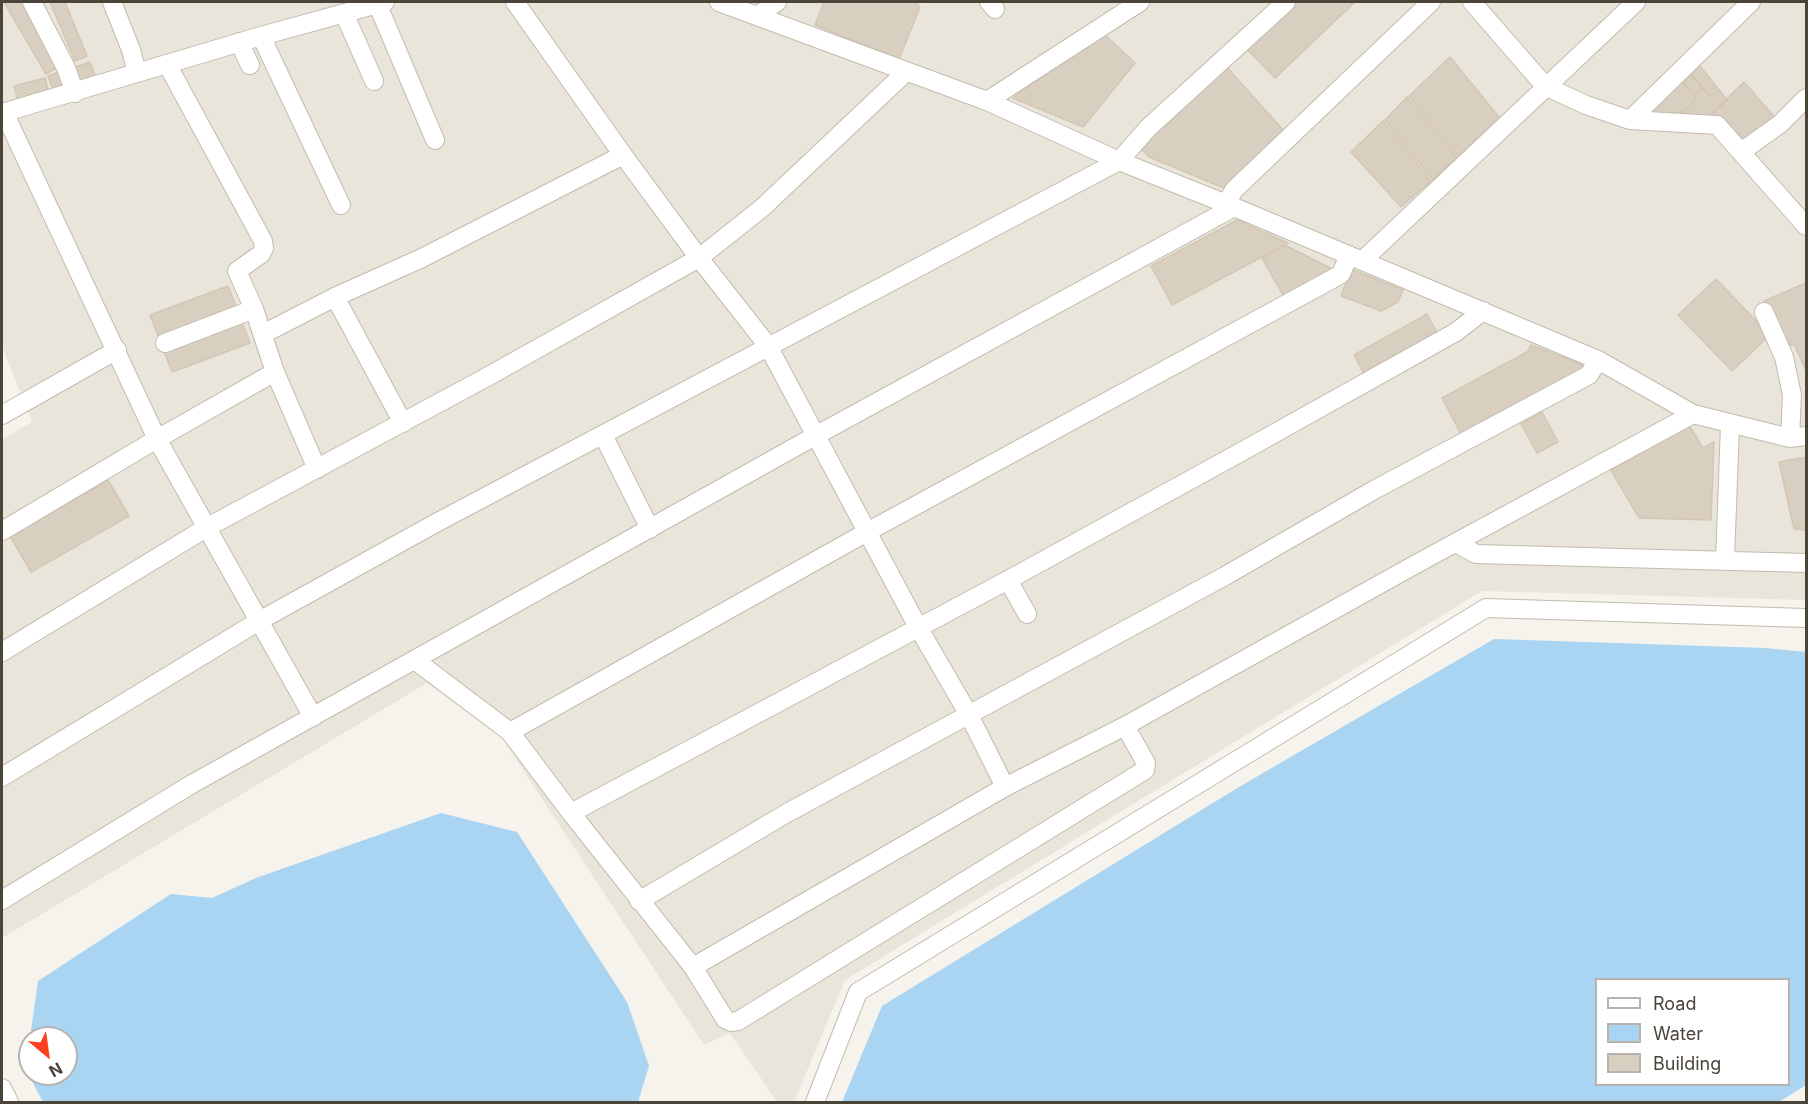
<!DOCTYPE html>
<style>
body{margin:0}
#map{position:relative;width:1808px;height:1104px;overflow:hidden;background:#f6f3ec;font-family:Inter,sans-serif}
canvas{display:block}
.frame{position:absolute;inset:0;border:3px solid #4b4439;pointer-events:none}
.legend{position:absolute;left:1595px;top:978px;width:195px;height:108px;box-sizing:border-box;background:#fff;border:2px solid #b7b4b0;margin:0;padding:8px 10px;list-style:none;font-size:18px;color:#4b4439}
.legend li{display:flex;align-items:center;gap:12px;height:30px}
.legend b{width:30px;border:2px solid #b7b4b0}
.north{position:absolute;left:18px;top:1026px;width:60px;height:60px;box-sizing:border-box;background:#fff;border:2px solid #b7b4b0;border-radius:50%;rotate:151deg;font-size:16px;font-weight:700;line-height:24px;text-align:center;color:#4b4439}
.north::after{content:'';display:block;margin:auto;width:21px;height:27px;background:#fc3f1d;clip-path:polygon(50% 0,100% 100%,50% 72%,0 100%)}
</style>
<div id="map">
<canvas width="1808" height="1104"></canvas>
<div class="frame"></div>
<ul class="legend">
<li><b style="height:8px;background:#fff"></b>Road</li>
<li><b style="height:16px;background:#a9d4f2"></b>Water</li>
<li><b style="height:16px;background:#d8cfc1"></b>Building</li>
</ul>
<div class="north">N</div>
</div>
<script>
const context = document.querySelector('canvas').getContext('2d');
context.lineJoin = 'round';
function fillPath(path, color) { context.fillStyle = color; context.fill(path, 'evenodd'); }
const shape = rows => new Path2D(rows.map(r => 'M' + r).join(''));
function trace(path, color, width, dash) { context.strokeStyle = color; context.lineWidth = width; context.lineCap = dash ? 'butt' : 'round'; context.setLineDash(dash || []); context.stroke(path); }
const residential = shape([
 [2,2,1806,2,1806,600,1482,591,845,980,794,1102,777,1102,730,1033,704,1045,502,738,427,683,2,938,2,439,32,422,2,346]
]);
const water = shape([
 [1494,639,1765,648,1806,652,1806,1085,1779,1102,842,1102,882,1006,1239,787],
 [1596,980,1788,980,1788,1084,1596,1084],
 [441,813,517,832,627,1002,649,1066,638,1102,43,1102,26,1070,30,1040,30,1074,66,1074,66,1038,30,1038,38,981,171,894,212,898,256,878]
]);
const building = shape([
 [4,2,22,2,60,66,46,74,4,2],
 [50,2,65,2,87,56,75,61,50,2],
 [824,2,915,2,920,7,899,59,815,25,824,2],
 [1294,2,1355,2,1275,78,1245,47,1294,2],
 [1101,31,1135,63,1083,127,1013,98,1101,31],
 [1450,57,1499,117,1458,156,1409,96,1450,57],
 [90,62,97,80,77,88,70,69,90,62],
 [1225,65,1284,131,1224,188,1149,157,1138,146,1225,65],
 [1700,66,1719,90,1710,97,1691,73,1700,66],
 [62,71,68,91,55,96,48,76,62,71],
 [1690,74,1702,88,1694,95,1682,81,1690,74],
 [45,78,50,97,19,105,14,86,45,78],
 [1680,80,1697,99,1674,119,1636,118,1680,80],
 [1744,82,1777,120,1745,148,1706,119,1744,82],
 [1703,88,1710,97,1719,90,1727,100,1706,119,1674,119,1697,99,1694,96,1703,88],
 [1407,97,1457,158,1433,180,1385,120,1407,97],
 [1383,121,1431,181,1401,207,1351,152,1383,121],
 [1237,220,1288,243,1172,305,1151,266,1237,220],
 [1285,245,1332,269,1284,297,1262,258,1285,245],
 [1351,269,1403,290,1398,302,1381,311,1341,296,1351,269],
 [1716,279,1770,335,1732,371,1678,315,1716,279],
 [1806,283,1806,371,1794,344,1785,348,1764,301,1806,283],
 [228,286,238,312,160,341,150,315,228,286],
 [1427,314,1437,332,1364,374,1354,355,1427,314],
 [240,317,250,343,172,372,162,346,240,317],
 [1531,345,1581,364,1584,369,1462,436,1442,398,1527,352,1531,345],
 [1542,412,1558,442,1537,453,1521,424,1542,412],
 [1689,425,1703,448,1714,442,1711,520,1639,518,1611,470,1689,425],
 [1806,457,1806,530,1794,529,1779,462,1806,457],
 [108,480,129,516,31,572,10,536,108,480]
]);
const minor = shape([
 [32,2,66,68,75,93],
 [112,2,131,50,137,73],
 [515,2,623,155,699,258,768,346,918,627,969,715,1005,787],
 [719,2,987,101,1119,161,1234,207,1598,360,1693,414,1790,438,1806,436],
 [989,2,995,9],
 [1472,2,1545,86,1586,105,1630,120,1717,125,1806,226],
 [377,3,435,140],
 [344,13,374,81],
 [757,16,777,2],
 [261,36,341,205],
 [239,42,250,65],
 [167,64,263,241,264,248,261,254,237,271,254,309,275,372,317,469],
 [987,101,1140,2],
 [4,112,157,439,313,717],
 [2,113,261,36,385,2],
 [1630,120,1751,2],
 [1741,152,1780,124,1806,98],
 [1226,204,1234,190,1431,2],
 [1362,261,1636,2],
 [335,297,403,423],
 [1764,312,1784,357,1792,395,1790,438],
 [263,334,335,297,422,258,623,155],
 [165,343,254,309],
 [2,415,117,350],
 [603,435,650,529],
 [2,531,157,439,275,372],
 [1456,543,1476,554,1806,563],
 [1725,561,1730,425],
 [1008,580,1027,614],
 [2,652,206,528,487,377,699,258,762,208,906,72],
 [416,661,510,732,571,813,693,967,725,1019,731,1022,738,1021,1145,770,1146,763,1125,726],
 [510,732,867,532,1336,277,1341,274,1349,255],
 [2,777,259,621,434,524,1119,161,1148,128,1286,2],
 [571,813,1008,580,1241,452,1456,332,1483,311],
 [2,900,192,784,815,436,1234,207],
 [639,901,787,813,1225,576,1374,490,1589,375,1598,360],
 [693,967,1005,787,1125,726,1418,563,1693,414],
 [2,1088,9,1102],
 [815,1102,858,992,1486,608,1806,618]
]);
fillPath(residential, '#eae5da');
fillPath(water, '#a9d4f2');
fillPath(building, '#d8cfc1');
trace(building, '#d3c7b4', 1.5);
trace(minor, '#c2bbae', 20);
trace(minor, '#fff', 18);
</script>
